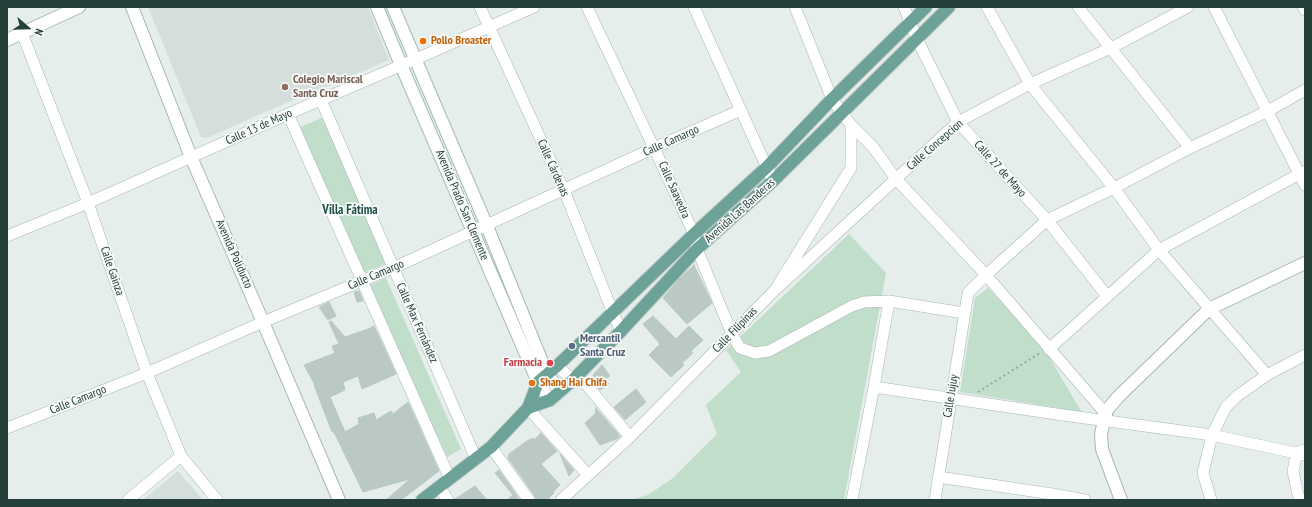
<!DOCTYPE html>
<meta charset="utf-8">
<style>
body{margin:0}
#map{position:relative;width:1312px;height:507px;overflow:hidden;background:#e6eeeb;font-family:"PT Sans Narrow",sans-serif}
canvas{display:block}
.frame{position:absolute;inset:0;border:8px solid #25403b;pointer-events:none}
.north{position:absolute;left:8px;top:8px;width:40px;height:40px;-webkit-text-stroke:3px #f7faf9;paint-order:stroke;rotate:110deg;font-size:11px;font-weight:700;line-height:16px;text-align:center;color:#25403b}
.north::after{content:'';display:block;margin:auto;width:14px;height:18px;background:#25403b;clip-path:polygon(50% 0,100% 100%,50% 72%,0 100%)}
</style>
<div id="map">
<canvas width="1312" height="507"></canvas>
<div class="frame"></div>
<div class="north">N</div>
</div>
<script>
const context = document.querySelector('canvas').getContext('2d');
context.lineJoin = 'round';
function fillPath(path, color) { context.fillStyle = color; context.fill(path, 'evenodd'); }
const shape = rows => new Path2D(rows.map(r => 'M' + r).join(''));
function trace(path, color, width, dash) { context.strokeStyle = color; context.lineWidth = width; context.lineCap = dash ? 'butt' : 'round'; context.setLineDash(dash || []); context.stroke(path); }
function drawText(font, color, halo, rows, align = 'center') {
  context.font = font + ' "PT Sans Narrow",sans-serif'; context.lineWidth = 3.5; context.setLineDash([]); context.textBaseline = 'middle'; context.strokeStyle = halo; context.fillStyle = color; for (const [text, x, y, turn = 0] of rows) {
    context.save(); context.translate(x, y); context.rotate((+turn || 0) * Math.PI / 180); context.textAlign = isNaN(turn) ? turn : align; if (halo) context.strokeText(text, 0, 0); context.fillText(text, 0, 0); context.restore();
  }
}
const built = shape([
 [148,7,368,7,389,60,258,115,207,138,201,137],
 [178,471,203,500,143,500]
]);
const green = shape([
 [324,117,387,263,363,273,300,127],
 [849,234,886,273,844,500,630,500,648,495,673,478,717,434,706,405,741,372,726,350],
 [386,278,461,449,447,457,369,285],
 [988,288,1045,350,1084,416,1059,408,960,392,975,298]
]);
const building = shape([
 [694,265,712,303,687,324,663,298,679,279,694,265],
 [359,291,363,301,357,302,354,292,359,291],
 [329,302,336,316,328,320,319,307,329,302],
 [653,316,676,339,689,326,703,340,691,351,693,353,682,363,684,365,671,377,649,355,660,344,643,324,653,316],
 [331,321,345,337,371,328,371,327,374,326,396,374,362,389,358,376,343,382,345,390,330,397,345,432,359,424,358,418,374,413,376,420,391,411,393,414,408,402,439,471,401,500,386,500,410,479,363,492,334,432,332,432,314,385,315,385,304,365,335,353,332,346,339,344,329,322,331,321],
 [602,365,610,376,605,379,609,384,600,390,592,380,593,375,602,365],
 [636,389,646,402,625,420,614,407,636,389],
 [596,408,620,436,617,439,600,445,585,423,595,414,596,408],
 [541,433,557,451,541,464,560,485,553,492,554,493,547,500,536,500,535,496,508,458,509,454,527,441,533,438,534,440,541,433],
 [560,454,574,470,569,476,560,454],
 [499,470,520,500,507,500,513,495,495,473,499,470],
 [475,486,487,500,455,500,455,499,475,486]
]);
const path = shape([
 [978,392,1040,353]
]);
const minor = shape([
 [480,7,564,190,613,313,621,331],
 [587,7,654,148,694,234,697,249,732,334,740,348,755,353,769,351,852,306,864,302,889,301,964,313],
 [694,7,773,181],
 [795,7,832,99,842,113,851,125,873,147,896,179,986,275,1106,414],
 [904,7,917,39,958,122,1047,220,1107,296],
 [987,7,1030,84,1114,188,1159,250,1267,375],
 [1078,7,1190,148],
 [1214,7,1305,185],
 [1303,7,1305,10],
 [22,33,88,203,147,373,181,456,217,500],
 [321,100,476,459],
 [288,114,450,479],
 [7,236,88,203,288,114,416,59,534,7],
 [775,290,958,122,1030,84,1111,48,1188,7],
 [1049,349,1159,250,1305,171],
 [557,366,573,380,585,383,630,437],
 [874,387,1063,415,1212,435,1305,455],
 [528,408,588,475],
 [7,428,147,373,263,322,393,268,654,148,741,110],
 [491,447,529,500],
 [938,477,1052,494,1085,500],
 [439,487,448,500],
 [128,500,181,456],
 [561,500,630,437,775,290,851,168,851,125],
 [852,500,874,387,889,301],
 [935,500,968,293,986,275,1047,220,1114,188,1190,148,1268,111,1305,90],
 [1211,500,1203,473,1212,435,1226,407,1237,396,1267,375,1305,355],
 [1301,500,1298,495,1293,471,1297,453,1303,450]
]);
const tertiary = shape([
 [132,7,191,157,263,322,339,500],
 [7,40,79,7],
 [1121,500,1102,449,1101,434,1104,421,1107,410,1118,397,1209,309,1305,263]
]);
const secondary = shape([
 [377,7,401,65,538,382,550,400],
 [393,7,487,226,547,374,560,391]
]);
const primary = shape([
 [528,408,550,400,573,380,621,331,697,249,773,181,949,7],
 [422,500,491,447,528,408,538,382,557,366,694,234,767,167,832,99,926,7]
]);
const markers = [
 [423,41,4,"#e8710a"],
 [285,87,4,"#8d6e63"],
 [572,346,4,"#5c6f8a"],
 [550,363,4,"#e0444e"],
 [532,383,4,"#e8710a"]
];
const foodNames = [
 ["Pollo Broaster",431,41],
 ["Shang Hai Chifa",540,383]
];
const educationNames = [
 ["Colegio Mariscal",293,80],
 ["Santa Cruz",293,94]
];
const streetNames = [
 ["Calle 13 de Mayo",259,127,-24],
 ["Calle Camargo",671,141,-24],
 ["Calle Concepcion",935,145,-41],
 ["Calle Cárdenas",553,168,66],
 ["Calle 27 de Mayo",1000,169,48],
 ["Calle Saavedra",674,190,66],
 ["Avenida Prado San Clemente",462,205,67],
 ["Avenida Las Banderas",740,211,-42],
 ["Avenida Poliducto",234,254,66],
 ["Calle Gainza",112,271,71],
 ["Calle Camargo",376,275,-23],
 ["Calle Max Fernández",417,323,66],
 ["Calle Filipinas",735,330,-46],
 ["Calle Jujuy",951,396,-81],
 ["Calle Camargo",78,400,-22]
];
const serviceNames = [
 ["Mercantil",580,339],
 ["Santa Cruz",580,353]
];
const healthNames = [
 ["Farmacia",542,363]
];
const neighbourhoodNames = [
 ["Villa Fátima",350,210]
];
fillPath(built, '#d4deda');
fillPath(green, '#c0deca');
fillPath(building, '#bbc9c4');
trace(building, '#b8c8c2', 1);
trace(minor, '#a8b6b3', 12);
trace(tertiary, '#a8b6b3', 14);
trace(secondary, '#a5bab4', 14);
trace(primary, '#c2cac8', 14);
trace(path, '#88b0a7', 2, [2, 3]);
trace(minor, '#fff', 11);
trace(tertiary, '#fff', 12);
trace(secondary, '#fff', 12);
trace(primary, '#6ca298', 12);
for (const [x, y, r, color] of markers) { const dot = new Path2D(); dot.arc(x, y, r, 0, 2 * Math.PI); context.fillStyle = color; context.fill(dot); trace(dot, '#f7faf9', 1.5); }
drawText('bold 12px', '#c56008', '#f7faf9', foodNames, 'left');
drawText('bold 12px', '#785e54', '#f7faf9', educationNames, 'left');
drawText('12px', '#25403b', '#f7faf9', streetNames);
drawText('bold 12px', '#4e5e75', '#f7faf9', serviceNames, 'left');
drawText('bold 12px', '#be3a42', '#f7faf9', healthNames, 'right');
drawText('bold 13px', '#215249', '#f7faf9', neighbourhoodNames);
</script>
